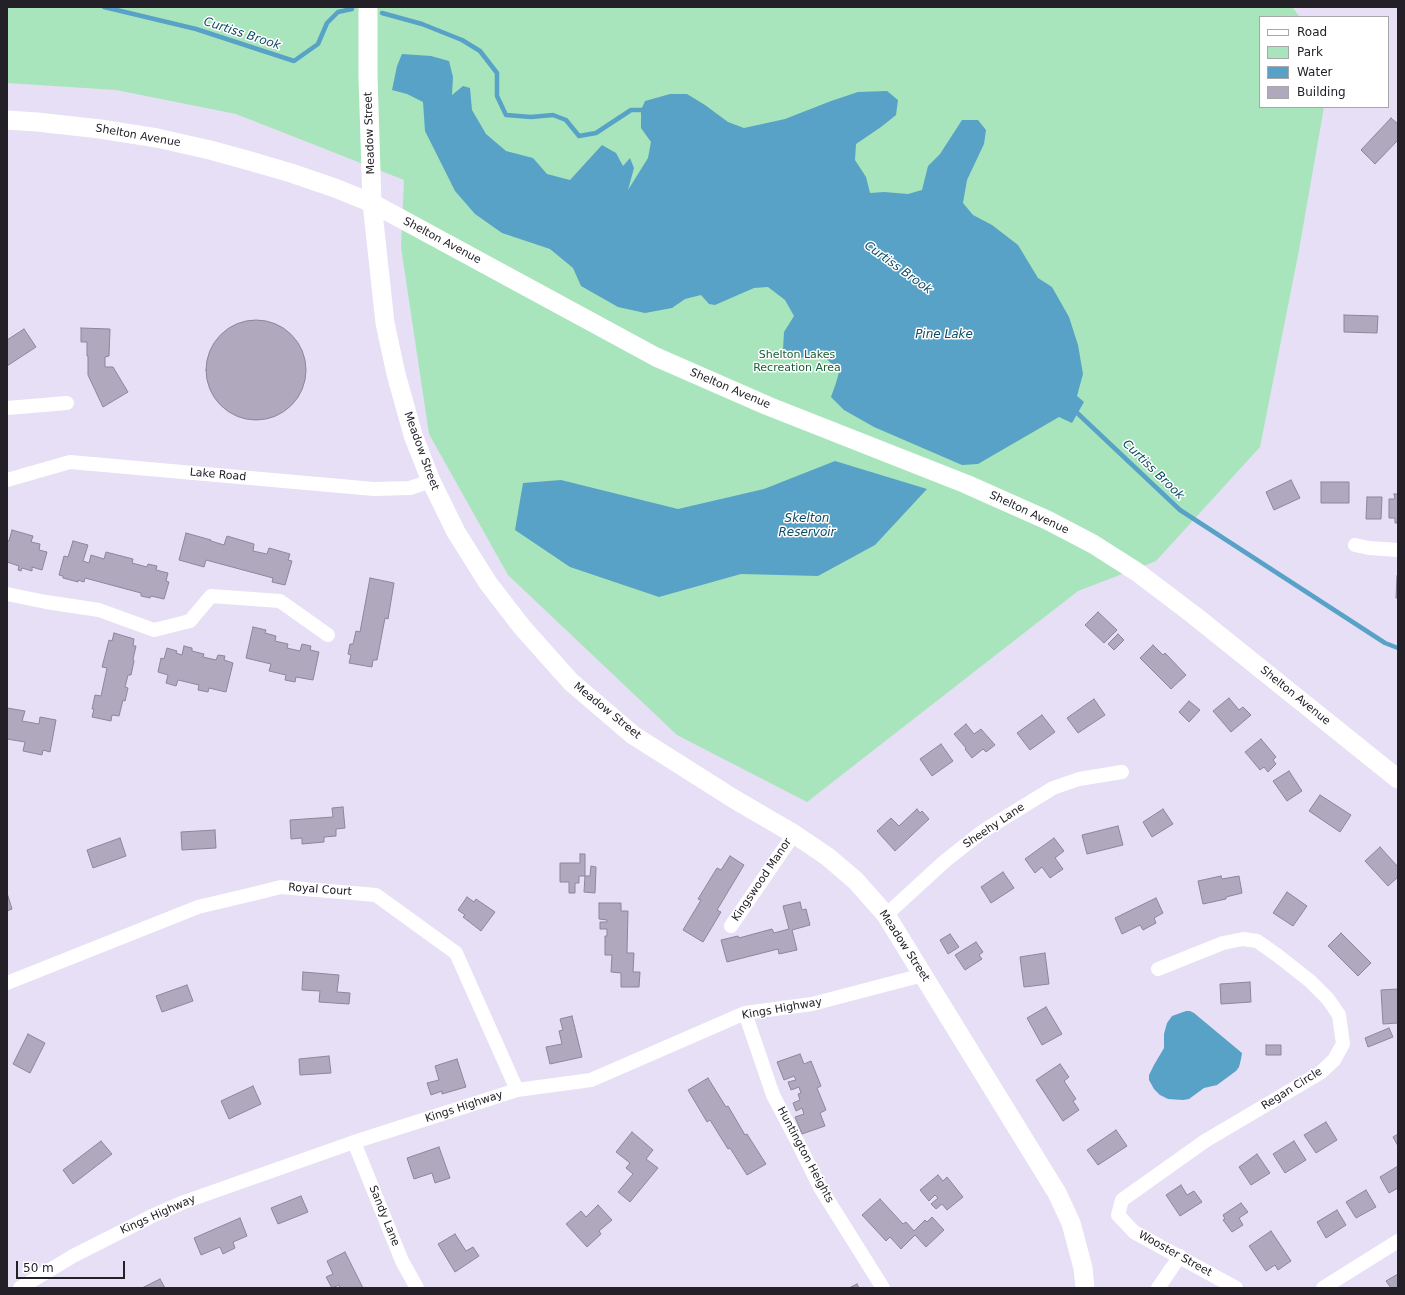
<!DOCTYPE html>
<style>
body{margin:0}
#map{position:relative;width:1405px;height:1295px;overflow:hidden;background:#e6dff5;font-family:"DejaVu Sans",sans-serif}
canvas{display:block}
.frame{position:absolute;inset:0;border:8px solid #232028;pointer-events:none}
.legend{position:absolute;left:1259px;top:16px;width:130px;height:92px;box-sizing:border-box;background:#fff;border:1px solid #a7a6a9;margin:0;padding:5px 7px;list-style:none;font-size:12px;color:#232028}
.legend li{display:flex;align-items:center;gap:8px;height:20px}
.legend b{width:20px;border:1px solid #a7a6a9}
.scale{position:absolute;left:16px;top:1261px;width:109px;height:18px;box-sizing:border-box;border:2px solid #232028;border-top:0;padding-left:5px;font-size:12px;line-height:14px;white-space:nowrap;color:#232028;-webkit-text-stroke:3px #fff;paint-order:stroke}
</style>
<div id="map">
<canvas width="1405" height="1295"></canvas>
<div class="frame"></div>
<ul class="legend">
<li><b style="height:5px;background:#fff"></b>Road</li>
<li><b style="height:11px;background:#a9e5bc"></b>Park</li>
<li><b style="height:11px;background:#57a2c6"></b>Water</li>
<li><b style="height:11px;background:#b0a9be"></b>Building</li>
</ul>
<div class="scale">50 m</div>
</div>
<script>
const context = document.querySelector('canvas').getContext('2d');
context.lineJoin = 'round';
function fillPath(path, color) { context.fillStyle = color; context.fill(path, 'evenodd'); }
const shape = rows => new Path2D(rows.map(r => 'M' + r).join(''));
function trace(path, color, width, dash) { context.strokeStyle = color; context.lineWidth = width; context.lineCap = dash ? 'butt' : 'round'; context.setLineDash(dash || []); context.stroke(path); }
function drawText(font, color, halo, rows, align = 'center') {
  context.font = font + ' "DejaVu Sans",sans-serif'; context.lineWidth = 3; context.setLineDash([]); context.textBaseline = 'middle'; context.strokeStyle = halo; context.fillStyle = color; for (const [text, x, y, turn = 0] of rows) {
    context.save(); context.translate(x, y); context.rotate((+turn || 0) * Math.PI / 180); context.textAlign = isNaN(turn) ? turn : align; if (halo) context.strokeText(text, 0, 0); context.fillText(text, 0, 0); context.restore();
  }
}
const green = shape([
 [7,7,1292,7,1300,17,1260,17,1260,107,1324,107,1299,250,1260,447,1156,561,1078,591,807,802,677,735,508,575,429,434,401,247,404,180,236,114,116,90,7,83]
]);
const water = shape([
 [402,54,431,56,449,61,453,77,452,95,463,86,470,88,472,110,486,134,506,151,533,158,547,174,570,180,602,145,616,153,623,166,630,158,634,168,628,190,648,158,651,142,641,128,641,110,645,101,670,94,687,94,705,105,728,122,744,128,785,119,831,101,858,92,887,91,898,100,896,115,881,127,856,144,855,160,866,177,870,193,884,192,908,194,922,190,928,166,940,154,962,120,978,120,986,130,984,144,967,180,963,203,973,215,992,225,1018,245,1038,278,1052,287,1069,317,1078,345,1083,374,1077,396,1084,402,1072,423,1059,417,978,464,962,465,874,427,844,410,831,397,836,383,839,372,825,357,815,353,801,358,788,357,783,350,784,332,794,316,785,300,768,287,754,288,715,305,709,304,701,295,685,299,672,308,645,313,618,307,581,286,573,268,550,249,502,233,475,214,455,191,425,131,423,102,407,94,392,90,397,66],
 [835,461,927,489,875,545,818,576,741,574,659,597,570,567,515,530,523,483,561,480,678,509,764,489],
 [1186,1011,1190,1011,1194,1013,1242,1053,1241,1059,1239,1067,1236,1071,1217,1085,1204,1088,1189,1099,1183,1100,1168,1099,1160,1095,1154,1089,1149,1080,1149,1075,1154,1065,1164,1048,1164,1034,1167,1023,1172,1016]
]);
const stream = shape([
 [104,7,196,29,294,61,318,44,327,23,338,12,352,9],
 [382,13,422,24,462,40,480,51,497,73,497,96,506,115,531,117,553,115,566,120,579,136,596,133,631,110,641,110,646,111],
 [1073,409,1180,510,1385,643,1398,648]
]);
const building = shape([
 [1391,118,1398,124,1398,140,1375,164,1361,150,1391,118],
 [1344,315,1378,316,1377,333,1344,332,1344,315],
 '206 370a50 50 0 1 1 100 0a50 50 0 1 1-100 0Z',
 [81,328,110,329,109,356,105,357,105,367,113,367,128,392,103,407,88,375,88,356,87,356,87,342,81,342,81,328],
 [24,329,36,347,7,366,7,340,24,329],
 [1291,480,1300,498,1274,510,1266,492,1291,480],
 [1321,482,1349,482,1349,503,1321,503,1321,482],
 [1394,494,1398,494,1398,523,1395,523,1395,518,1389,518,1389,499,1395,499,1394,494],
 [1367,497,1382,497,1381,519,1366,519,1367,497],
 [12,530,33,536,31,542,40,544,39,550,47,552,42,570,32,567,32,571,22,568,21,571,18,570,19,566,7,562,7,540,9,541,12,530],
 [186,533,211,540,211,541,224,545,227,536,254,544,253,551,267,554,269,548,290,554,288,560,292,561,285,585,272,582,273,578,206,560,204,567,179,560,186,533],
 [73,541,88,545,83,561,89,563,91,555,104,559,106,552,133,559,132,563,147,567,148,564,157,566,156,570,168,573,166,581,169,582,164,599,151,596,150,598,141,596,141,593,85,578,84,582,78,580,78,582,63,578,63,576,59,575,64,556,68,557,73,541],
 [1397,576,1398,576,1398,598,1396,598,1397,576],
 [370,578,394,583,388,619,385,618,377,660,373,660,372,667,349,663,351,655,348,654,350,644,353,644,356,631,360,632,370,578],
 [1098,612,1117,630,1104,643,1085,625,1098,612],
 [253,627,266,630,265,633,276,636,275,641,288,644,287,648,300,651,302,644,311,646,310,650,319,652,313,680,296,677,295,682,285,680,286,675,269,671,271,664,246,658,253,627],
 [114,633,134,639,133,646,136,646,133,659,134,661,131,675,128,675,125,687,128,688,125,701,123,700,119,716,112,715,111,721,92,717,94,709,92,709,95,695,101,696,107,668,102,667,109,640,112,641,114,633],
 [1118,634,1124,640,1114,650,1108,644,1118,634],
 [1153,645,1163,655,1165,653,1186,675,1171,689,1140,658,1153,645],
 [184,646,192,648,192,651,204,654,203,657,216,660,218,655,225,656,224,660,233,663,226,692,209,688,208,692,198,690,199,685,178,680,176,686,166,683,168,675,158,672,161,658,164,659,167,648,177,651,176,653,182,655,184,646],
 [1229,698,1239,710,1243,707,1251,715,1231,732,1213,711,1229,698],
 [1094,699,1105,715,1078,733,1067,718,1094,699],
 [1189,701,1200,710,1189,722,1179,712,1189,701],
 [7,708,25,711,22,721,39,724,40,717,56,720,50,752,43,750,42,755,23,751,25,742,7,739,7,708],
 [1042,715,1055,732,1030,750,1017,733,1042,715],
 [966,724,974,734,981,729,995,745,986,752,983,749,972,758,965,749,966,748,954,734,966,724],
 [1261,739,1276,757,1273,760,1276,764,1268,772,1264,767,1260,770,1245,752,1261,739],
 [941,744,953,761,932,776,920,759,941,744],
 [1289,771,1302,791,1287,801,1273,781,1289,771],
 [1320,795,1351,815,1340,832,1309,811,1320,795],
 [343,807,345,828,336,829,336,836,324,837,324,842,302,844,302,838,291,839,290,820,333,817,332,808,343,807],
 [917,809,920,813,922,811,929,819,895,851,877,831,891,818,899,826,917,809],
 [1163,809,1173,824,1152,837,1143,822,1163,809],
 [1118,826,1123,845,1087,854,1082,835,1118,826],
 [215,830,216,848,182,850,181,832,215,830],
 [120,838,126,856,93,868,87,850,120,838],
 [1054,838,1064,851,1055,858,1063,869,1050,878,1042,867,1035,873,1025,859,1054,838],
 [1380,847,1398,867,1398,877,1388,886,1365,861,1380,847],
 [580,854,585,854,585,876,590,876,591,866,596,867,595,893,584,892,585,876,579,876,579,883,575,883,575,893,569,893,569,882,560,882,560,863,580,863,580,854],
 [730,856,744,865,717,910,721,912,703,942,683,930,701,900,698,899,717,868,721,870,730,856],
 [1003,872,1014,888,991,903,981,887,1003,872],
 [1221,876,1222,879,1239,876,1242,893,1226,897,1226,899,1203,904,1198,881,1221,876],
 [1287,892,1307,906,1293,926,1273,913,1287,892],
 [7,893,12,909,7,911,7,893],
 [467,897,474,902,476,899,495,912,481,931,463,917,465,915,458,910,467,897],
 [1156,898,1163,913,1154,918,1156,923,1143,930,1140,925,1122,934,1115,918,1156,898],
 [800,902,802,910,806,909,810,925,792,930,797,950,779,954,778,949,727,962,721,940,738,936,739,938,772,929,774,933,789,929,783,906,800,902],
 [599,903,621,903,621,911,628,911,627,953,634,953,633,972,640,972,639,987,621,987,621,973,611,972,612,955,605,955,605,936,607,936,607,929,600,929,600,922,607,922,607,920,599,919,599,903],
 [1341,933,1371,963,1358,976,1328,946,1341,933],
 [950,934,959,947,948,954,940,940,950,934],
 [976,942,983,952,979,955,982,959,965,970,955,955,976,942],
 [1045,953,1049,984,1024,987,1020,957,1045,953],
 [303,972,339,975,337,992,350,993,349,1004,319,1002,320,991,302,990,303,972],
 [1250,982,1251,1002,1221,1004,1220,984,1250,982],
 [187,985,193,1001,162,1012,156,996,187,985],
 [1398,989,1398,1023,1383,1024,1381,990,1398,989],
 [1046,1007,1062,1034,1042,1045,1027,1018,1046,1007],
 [572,1016,582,1057,550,1064,546,1047,562,1044,559,1031,563,1030,560,1019,572,1016],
 [1389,1028,1393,1037,1368,1047,1365,1038,1389,1028],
 [28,1034,45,1043,30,1073,13,1064,28,1034],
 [1266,1045,1281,1045,1281,1055,1266,1055,1266,1045],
 [800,1054,804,1064,811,1061,821,1086,817,1088,826,1110,820,1113,825,1126,802,1134,795,1117,804,1114,802,1108,796,1111,793,1103,800,1100,798,1094,801,1093,799,1087,791,1090,788,1082,796,1080,794,1076,784,1080,777,1062,800,1054],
 [329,1056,331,1073,300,1075,299,1059,329,1056],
 [457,1059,466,1087,442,1094,442,1091,431,1095,427,1083,439,1080,435,1066,457,1059],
 [1060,1064,1069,1077,1064,1081,1076,1099,1073,1101,1079,1110,1063,1121,1036,1080,1060,1064],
 [708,1078,726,1107,728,1106,745,1135,747,1134,766,1164,747,1175,730,1148,728,1149,710,1120,707,1122,688,1090,708,1078],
 [253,1086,261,1104,229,1119,221,1101,253,1086],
 [1326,1122,1337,1140,1316,1153,1304,1135,1326,1122],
 [1116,1130,1127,1146,1098,1165,1087,1150,1116,1130],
 [632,1132,653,1150,646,1159,658,1168,630,1202,618,1192,633,1174,626,1168,630,1163,616,1152,632,1132],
 [1398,1134,1398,1146,1393,1137,1398,1134],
 [101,1141,112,1154,73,1184,63,1170,101,1141],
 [1294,1141,1306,1160,1285,1173,1273,1154,1294,1141],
 [439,1147,450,1178,435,1183,432,1173,414,1179,407,1158,439,1147],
 [1257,1154,1270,1173,1251,1185,1239,1167,1257,1154],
 [1398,1166,1398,1188,1389,1193,1380,1177,1398,1166],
 [938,1175,943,1181,947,1177,963,1197,947,1210,942,1204,936,1209,931,1204,938,1198,935,1195,929,1201,920,1190,938,1175],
 [1181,1185,1187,1195,1194,1191,1202,1202,1180,1216,1166,1195,1181,1185],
 [1366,1190,1376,1207,1356,1218,1346,1202,1366,1190],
 [301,1196,308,1212,278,1224,271,1208,301,1196],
 [880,1199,903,1224,906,1222,914,1231,925,1220,927,1222,932,1217,944,1230,926,1247,915,1235,901,1249,890,1237,886,1241,862,1215,880,1199],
 [1241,1203,1248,1212,1239,1218,1243,1225,1232,1232,1223,1220,1225,1219,1223,1215,1241,1203],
 [598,1205,612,1220,599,1231,601,1234,587,1247,566,1224,581,1211,586,1217,598,1205],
 [1337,1210,1346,1225,1326,1238,1317,1222,1337,1210],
 [240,1218,247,1236,233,1242,235,1248,223,1254,220,1247,201,1255,194,1238,240,1218],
 [1271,1231,1291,1261,1278,1270,1275,1265,1266,1271,1249,1246,1271,1231],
 [455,1234,466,1251,473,1247,479,1256,455,1272,438,1244,455,1234],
 [345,1252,363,1288,340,1288,339,1285,332,1288,326,1277,333,1274,327,1261,345,1252],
 [1398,1274,1398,1288,1391,1288,1386,1281,1398,1274],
 [160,1279,165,1288,142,1288,160,1279],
 [857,1284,859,1288,849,1288,857,1284]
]);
const street = shape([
 [7,408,67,403],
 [7,480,70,462,374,489,410,488,431,481],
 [1355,545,1369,548,1398,550],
 [7,594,46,602,99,610,154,630,190,621,211,596,280,601,328,635],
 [886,915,945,861,983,831,1053,788,1079,779,1122,772],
 [731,926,794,834],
 [1158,969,1223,943,1243,939,1257,941,1277,955,1310,981,1328,999,1339,1015,1343,1044,1334,1060,1320,1073,1205,1141,1122,1200,1118,1215,1134,1232,1236,1288],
 [7,983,198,907,261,892,281,887,376,895,456,953,517,1090],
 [745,1013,773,1095,797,1141,821,1189,883,1288],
 [354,1142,402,1261,417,1288],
 [20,1288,73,1256,154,1215,184,1202,354,1142,517,1090,591,1080,745,1013,812,1004,923,975],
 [1158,1288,1180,1256],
 [1323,1288,1398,1241]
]);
const secondary = shape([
 [368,7,368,76,372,203,385,323,396,374,413,435,431,481,456,532,488,583,522,627,571,682,633,735,734,799,794,834,828,857,856,881,886,915,1057,1193,1071,1223,1083,1268,1085,1288],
 [7,120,37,122,100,129,157,138,210,150,250,161,291,173,335,188,372,203,656,357,768,406,966,484,1047,520,1093,544,1137,572,1195,616,1398,779]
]);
const streetNames = [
 ["Meadow Street",370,133,-92],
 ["Shelton Avenue",138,136,10],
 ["Shelton Avenue",442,241,28],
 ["Shelton Avenue",730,389,23],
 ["Meadow Street",421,451,70],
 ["Lake Road",218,475,5],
 ["Shelton Avenue",1029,513,25],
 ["Shelton Avenue",1295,696,39],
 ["Meadow Street",607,711,39],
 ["Sheehy Lane",994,826,-34],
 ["Kingswood Manor",762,880,-56],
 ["Royal Court",320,890,4],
 ["Meadow Street",904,946,57],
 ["Kings Highway",782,1009,-10],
 ["Regan Circle",1292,1089,-32],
 ["Kings Highway",464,1107,-18],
 ["Huntington Heights",805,1155,62],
 ["Kings Highway",158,1215,-24],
 ["Sandy Lane",384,1216,68],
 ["Wooster Street",1175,1254,29]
];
const parkNames = [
 ["Shelton Lakes",797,355],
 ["Recreation Area",797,368]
];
const waterNames = [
 ["Curtiss Brook",242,34,18],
 ["Curtiss Brook",898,268,36],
 ["Pine Lake",944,335],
 ["Curtiss Brook",1153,470,44],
 ["Skelton",807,519],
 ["Reservoir",807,533]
];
fillPath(green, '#a9e5bc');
fillPath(water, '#57a2c6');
trace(stream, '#57a2c6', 4.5);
fillPath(building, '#b0a9be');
trace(building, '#8d869b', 1);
trace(street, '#fff', 14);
trace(secondary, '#fff', 19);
drawText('11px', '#232028', '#fff', streetNames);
drawText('11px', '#176037', '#fff', parkNames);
drawText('italic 12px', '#0c4b64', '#fff', waterNames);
</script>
